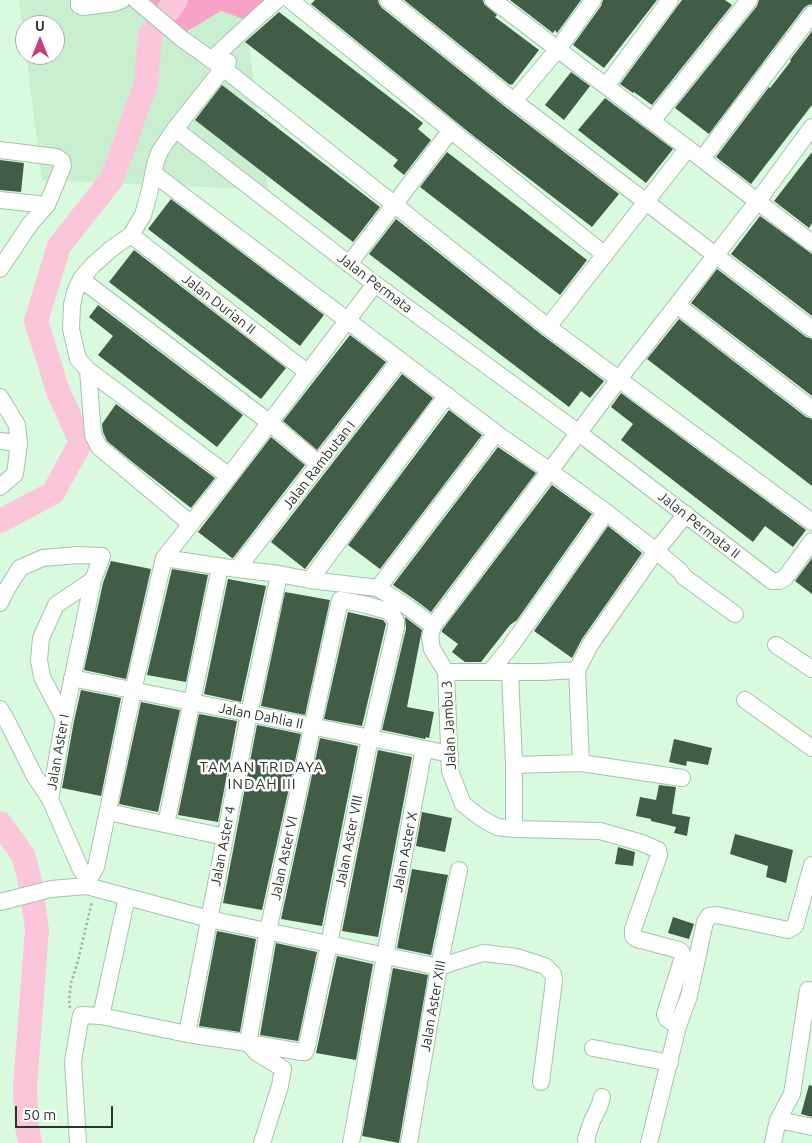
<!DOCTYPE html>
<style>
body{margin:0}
#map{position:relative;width:812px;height:1143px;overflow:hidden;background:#dafadf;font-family:Ubuntu,sans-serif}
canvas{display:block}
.north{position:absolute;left:15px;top:15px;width:50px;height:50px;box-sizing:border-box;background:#fff;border:1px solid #a9afaa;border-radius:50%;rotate:0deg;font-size:14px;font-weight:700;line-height:20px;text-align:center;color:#29362b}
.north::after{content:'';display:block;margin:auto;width:18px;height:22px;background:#c43e80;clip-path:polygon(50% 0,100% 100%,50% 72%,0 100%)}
.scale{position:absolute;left:15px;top:1106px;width:98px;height:22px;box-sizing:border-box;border:2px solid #29362b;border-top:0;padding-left:6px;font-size:15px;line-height:18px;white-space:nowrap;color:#29362b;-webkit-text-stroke:4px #fff;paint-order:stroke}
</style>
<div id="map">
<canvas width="812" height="1143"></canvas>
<div class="north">U</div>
<div class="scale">50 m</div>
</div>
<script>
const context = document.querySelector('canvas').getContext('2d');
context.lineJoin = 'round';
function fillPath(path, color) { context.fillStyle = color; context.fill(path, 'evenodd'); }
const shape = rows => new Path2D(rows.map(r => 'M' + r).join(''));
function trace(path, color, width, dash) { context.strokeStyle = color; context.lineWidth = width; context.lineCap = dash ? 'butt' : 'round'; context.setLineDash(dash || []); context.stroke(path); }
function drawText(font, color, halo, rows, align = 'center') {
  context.font = font + ' Ubuntu,sans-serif'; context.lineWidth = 5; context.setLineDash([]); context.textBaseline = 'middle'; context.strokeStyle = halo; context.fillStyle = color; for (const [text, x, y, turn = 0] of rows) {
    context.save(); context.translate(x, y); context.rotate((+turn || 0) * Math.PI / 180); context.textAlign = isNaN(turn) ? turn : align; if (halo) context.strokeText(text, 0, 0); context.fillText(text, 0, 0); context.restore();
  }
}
const built = shape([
 [19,0,243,0,268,190,42,180,26,55,55,55,55,25,25,25,25,48]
]);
const green = shape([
 [150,0,277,0,252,22,221,11,186,32]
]);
const river = shape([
 [0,521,53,493,81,442,58,391,36,321,59,246,112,179,146,83,150,35,176,0],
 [0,823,23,855,29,876,37,929,25,1087,27,1126,30,1143]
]);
const building = shape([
 [315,0,378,0,379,4,382,8,508,109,619,194,592,227,476,138,311,4],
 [404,0,483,0,484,4,497,15,495,17,539,50,512,85,510,84,510,85],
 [510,0,581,0,557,33,555,30,553,33],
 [603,0,657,0,604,68,573,45,601,6],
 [682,0,725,0,732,5,652,105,634,92,633,93,620,84],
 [759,0,812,0,812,4,808,5,804,8,709,134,675,108,757,6],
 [279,12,423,123,418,129,431,140,404,175,393,166,398,160,245,42],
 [812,31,812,105,751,184,716,157,769,87,770,88,791,61,790,60],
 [571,72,590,86,564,120,545,105],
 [222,85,380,207,353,242,195,120],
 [605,98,673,149,646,183,578,130],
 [447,152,587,260,560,295,420,187],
 [812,152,812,223,809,228,774,201],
 [0,160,24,163,21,192,0,190],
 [171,199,324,315,300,346,148,229],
 [760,216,812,254,812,316,731,254],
 [396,219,542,335,604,381,590,398,581,391,569,407,369,254],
 [134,250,286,368,261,399,109,282],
 [717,269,806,337,812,339,812,396,691,303],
 [98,305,243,415,217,447,98,355,113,336,89,317],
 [679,319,806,417,812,419,812,486,647,359],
 [350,335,386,362,317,450,283,421],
 [402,374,433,398,305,569,271,542],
 [621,393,806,530,793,547,765,526,753,542,621,440,633,424,611,407],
 [116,404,215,478,191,508,136,465,107,441,103,432,102,424],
 [449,410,482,435,380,569,348,545],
 [271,437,305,465,233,558,232,558,198,532],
 [498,447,536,473,431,612,414,599,393,585],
 [552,485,592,514,517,620,510,625,481,662,465,662,452,652,458,644,442,632,442,630],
 [608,526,642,553,582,639,572,658,534,631],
 [812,558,812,594,795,581],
 [111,561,151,569,126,679,84,670,103,583],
 [172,569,208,575,186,682,147,675],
 [228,579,266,586,241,702,204,694],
 [285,592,330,600,305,715,261,706],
 [348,612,383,620,386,624,362,726,324,719],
 [405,617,422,630,407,707,434,712,429,738,426,737,425,739,382,730,406,629],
 [81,690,121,698,101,796,62,788,74,721],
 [141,702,180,710,158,812,119,804],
 [199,714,237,721,218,822,178,815],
 [257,725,301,734,262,910,223,903],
 [320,738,358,746,322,926,281,919],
 [674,739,712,748,708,765,687,761,686,766,669,762],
 [378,750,412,757,378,937,342,931],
 [659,785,676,787,672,813,673,814,690,817,687,836,674,833,676,827,651,821,651,819,636,816,640,797,656,800],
 [422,812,452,818,445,852,416,846],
 [735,834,793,850,786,883,766,877,768,866,730,854],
 [618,847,635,852,633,866,615,864],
 [412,869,448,875,431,955,397,948],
 [673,917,694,924,689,939,668,933],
 [217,931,256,939,240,1032,199,1026],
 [276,943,317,952,298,1041,260,1035],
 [337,956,373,964,356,1060,316,1053],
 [393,968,428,975,399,1143,362,1136],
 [809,1085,812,1086,812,1117,801,1114]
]);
const path = shape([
 [70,1008,69,1000,71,983,78,961,92,901]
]);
const minor = shape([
 [79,0,79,5,83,7,114,3,122,0],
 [136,0,181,38,223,68,548,327,812,522],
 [290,0,605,255],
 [388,0,514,101,558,49,593,0],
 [493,0,812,243],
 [211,60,252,22,277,0],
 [228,62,175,129,160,151,156,161,149,194,143,215,131,235,111,249,92,266,81,279,75,292,72,305,71,329,78,359,88,370,229,476],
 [606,86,670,0],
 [514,101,812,329],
 [652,121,749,0],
 [175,129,375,284,579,433,772,581,779,581,785,578,812,541],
 [0,150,56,157,62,161,63,166,47,205,30,224,0,269],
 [702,159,812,14],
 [153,173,496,433,550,471,606,512,656,551,680,571,684,577,735,614],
 [0,200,47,205],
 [131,235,308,373],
 [349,264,451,130],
 [81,279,270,423,319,464],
 [677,305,812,409],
 [548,327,688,148],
 [88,370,93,435,99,447,191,524],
 [0,397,17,425,19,443,15,474,0,487],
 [0,441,19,443],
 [164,558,237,569,279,574,310,580,378,588,408,607,433,626,430,637,432,649,446,672,450,771,463,804,481,818,497,827,514,829,600,831,642,843,658,850,659,855,633,929,633,936,637,939,679,950,682,953,683,957,665,1014,667,1019,678,1026],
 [237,569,400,360],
 [310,580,447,395],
 [378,588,496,433],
 [0,603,5,592,20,568,43,558,77,555,102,556,93,580,64,719,50,799,81,870,87,877],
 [433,626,619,379,757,202,812,127],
 [776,645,812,669],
 [577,670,581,763],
 [446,672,542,672,577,670,590,645,615,609,656,551,686,514],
 [490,672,510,647,606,512],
 [510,672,514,765,514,829],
 [72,678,450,754],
 [745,700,812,748],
 [0,709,8,723,34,775,50,799],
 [64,719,42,677,39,660,41,638,56,605,93,580],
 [514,765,581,763,682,778],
 [108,812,225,837],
 [166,824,218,577],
 [87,877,92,874,96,867,133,691,164,558,229,476,375,284],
 [0,902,51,889,87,886,209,919,439,967,473,956,484,953,517,957,545,966,553,974,554,981,541,1082],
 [101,1016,127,897],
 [593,1048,670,1063],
 [778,1120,792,1094,808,990],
 [78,1143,73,1061,81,1015,101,1016,187,1034],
 [262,1143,280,1086,283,1069,274,1063,257,1053,248,1043,268,931,340,600,363,604,388,611,393,616,396,621,396,627,370,738,329,944,306,1050,305,1052,302,1052,248,1043,187,1034,249,714,277,584],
 [351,1143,385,956,424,749],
 [409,1143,439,967,459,870],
 [587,1143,586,1139,592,1121,599,1107,602,1097],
 [649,1143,678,1026,689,996,705,922,709,916,717,915,788,930,795,926,812,865],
 [773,1143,778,1120,812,1127]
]);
const streetNames = [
 ["Jalan Permata",375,283,37],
 ["Jalan Durian II",219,304,38],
 ["Jalan Rambutan I",319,465,-52],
 ["Jalan Permata II",699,525,38],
 ["Jalan Dahlia II",261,716,11],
 ["Jalan Jambu 3",449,725,-93],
 ["Jalan Aster I",58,752,-80],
 ["Jalan Aster VIII",349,841,-79],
 ["Jalan Aster 4",223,846,-79],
 ["Jalan Aster X",405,852,-79],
 ["Jalan Aster VI",284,858,-78],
 ["Jalan Aster XIII",433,1006,-80]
];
const neighbourhoodNames = [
 ["TAMAN TRIDAYA",262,767],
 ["INDAH III",262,784]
];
fillPath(built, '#caefd0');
fillPath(green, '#f8a3c5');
trace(river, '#fcc6da', 24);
fillPath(building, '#425d47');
trace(minor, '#a5c3aa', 18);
trace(path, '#9db7a1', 2.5, [2.5, 2.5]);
trace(minor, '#fff', 16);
drawText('14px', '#29362b', '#fff', streetNames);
context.letterSpacing = '1px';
drawText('15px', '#29362b', '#fff', neighbourhoodNames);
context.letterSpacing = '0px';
</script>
